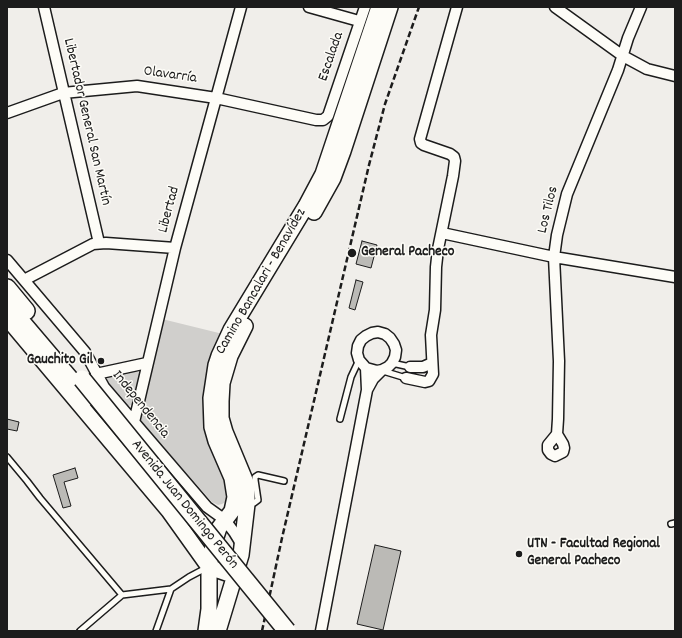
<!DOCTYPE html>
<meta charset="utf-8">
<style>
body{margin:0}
#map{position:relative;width:682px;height:638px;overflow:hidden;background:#f0eeea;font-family:Dekko,sans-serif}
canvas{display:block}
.frame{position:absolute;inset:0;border:8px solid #1c1c1c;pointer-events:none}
</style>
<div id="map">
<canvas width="682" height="638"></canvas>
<div class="frame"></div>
</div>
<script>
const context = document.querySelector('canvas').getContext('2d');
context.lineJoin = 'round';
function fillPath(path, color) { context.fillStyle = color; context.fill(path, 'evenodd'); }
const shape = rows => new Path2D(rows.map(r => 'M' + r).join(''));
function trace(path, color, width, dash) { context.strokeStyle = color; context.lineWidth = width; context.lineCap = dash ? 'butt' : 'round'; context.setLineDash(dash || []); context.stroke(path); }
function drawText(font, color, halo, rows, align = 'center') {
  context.font = font + ' Dekko,sans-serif'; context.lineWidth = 3; context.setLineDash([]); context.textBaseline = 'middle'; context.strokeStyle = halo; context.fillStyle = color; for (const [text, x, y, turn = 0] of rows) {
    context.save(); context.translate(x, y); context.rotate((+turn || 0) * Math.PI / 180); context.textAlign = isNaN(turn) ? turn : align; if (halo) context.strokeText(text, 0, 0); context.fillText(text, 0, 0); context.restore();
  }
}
const green = shape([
 [162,319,223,334,224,472,229,495,227,501,222,504,218,505,212,502,143,424,140,419,139,415],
 [134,370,140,373,140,377,133,404,129,406,108,382,107,379,108,376]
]);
const building = shape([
 [362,241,377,245,371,268,356,264,362,241],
 [356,280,363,282,355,310,349,308,356,280],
 [7,419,19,422,17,431,7,429,7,419],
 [75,468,78,478,64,482,71,506,63,508,53,475,75,468],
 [375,545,401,551,383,630,357,624,375,545]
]);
const lane = shape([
 [392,363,410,367],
 [383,371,406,378],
 [340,419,351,377,359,360],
 [7,457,27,481,40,498,122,595],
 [249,504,254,503,258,500,255,480,255,477,258,475,284,481],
 [671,524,675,523],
 [80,631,122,595,171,589],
 [156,631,171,589,189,577,206,568]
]);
const street = shape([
 [44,7,99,243],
 [309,7,359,21],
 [555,7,623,56,647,69,675,76],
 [7,113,63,93,137,86,216,98,316,120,323,120,328,116,365,7],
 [442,233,554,257,675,277],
 [7,260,85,352,104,387,207,507,225,520,234,532,242,545],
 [24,280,93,244,106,243,175,248],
 [410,367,423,367,432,363],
 [366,368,377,371,382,370,388,367,392,363,395,357,396,350,394,344,390,338,385,334,378,332,372,333,366,336,361,340,358,346,357,353,359,360,366,368,367,390],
 [96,374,147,363],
 [406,378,425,382,429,381,433,374,431,335,435,310,436,267,438,249,453,176,455,161,454,157,450,154,424,145,421,143,420,139,457,7],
 [134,422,175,248,241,7],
 [557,434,563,444,564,448,563,452,555,456,551,454,548,450,548,445,557,434,558,419,559,361,554,257,557,235,567,194,618,70,628,38,641,7],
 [321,631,367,390,373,379,382,370]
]);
const secondary = shape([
 [314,212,333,178,343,151,390,7],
 [7,318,169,511,209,567,235,576],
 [206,631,209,609,209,567,213,546,219,528,232,511,235,497,232,478,216,441,212,427,211,398,216,365,219,356,231,330,306,206,323,174,379,7],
 [218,631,241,555,247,504,247,485,225,432,221,418,221,401,222,383,230,356,245,326]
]);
const primary = shape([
 [7,288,26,311],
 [7,305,86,398]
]);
const rail = shape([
 [262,631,282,538,369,165,385,104,419,7]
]);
const primaryBridge = shape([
 [82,379,287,631]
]);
const markers = [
 [352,253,5,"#1c1c1c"],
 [101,361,4,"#1c1c1c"],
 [519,554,4,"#1c1c1c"]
];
const streetNames = [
 ["Escalada",332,57,-71],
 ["Olavarría",170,76,8],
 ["Libertador General San Martín",86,122,77],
 ["Libertad",170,210,-75],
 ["Los Tilos",549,210,-76],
 ["Camino Bancalari - Benavídez",262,282,-60],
 ["Independencia",140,405,51],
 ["Avenida Juan Domingo Perón",184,505,51]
];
const poiNames = [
 ["General Pacheco",361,253],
 ["Gauchito Gil",93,361,"right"],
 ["UTN - Facultad Regional",527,545],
 ["General Pacheco",527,562]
];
fillPath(green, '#d0cfcc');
fillPath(building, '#bbbab6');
trace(building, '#1c1c1c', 1);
trace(lane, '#1c1c1c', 8);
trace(street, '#1c1c1c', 13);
trace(secondary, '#1c1c1c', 18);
trace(primary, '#1c1c1c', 20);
trace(lane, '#fdfcf7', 5);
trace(street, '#fdfcf7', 10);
trace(secondary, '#fdfcf7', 15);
trace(primary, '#fdfcf7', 17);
trace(rail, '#1c1c1c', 2.5, [6, 3]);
trace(primaryBridge, '#1c1c1c', 20, []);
trace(primaryBridge, '#fdfcf7', 17);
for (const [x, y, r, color] of markers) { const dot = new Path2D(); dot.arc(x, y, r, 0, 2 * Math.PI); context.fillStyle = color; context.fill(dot); trace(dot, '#fdfcf7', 1.5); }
drawText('15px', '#1c1c1c', '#fdfcf7', streetNames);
drawText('bold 15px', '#1c1c1c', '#fdfcf7', poiNames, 'left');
</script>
